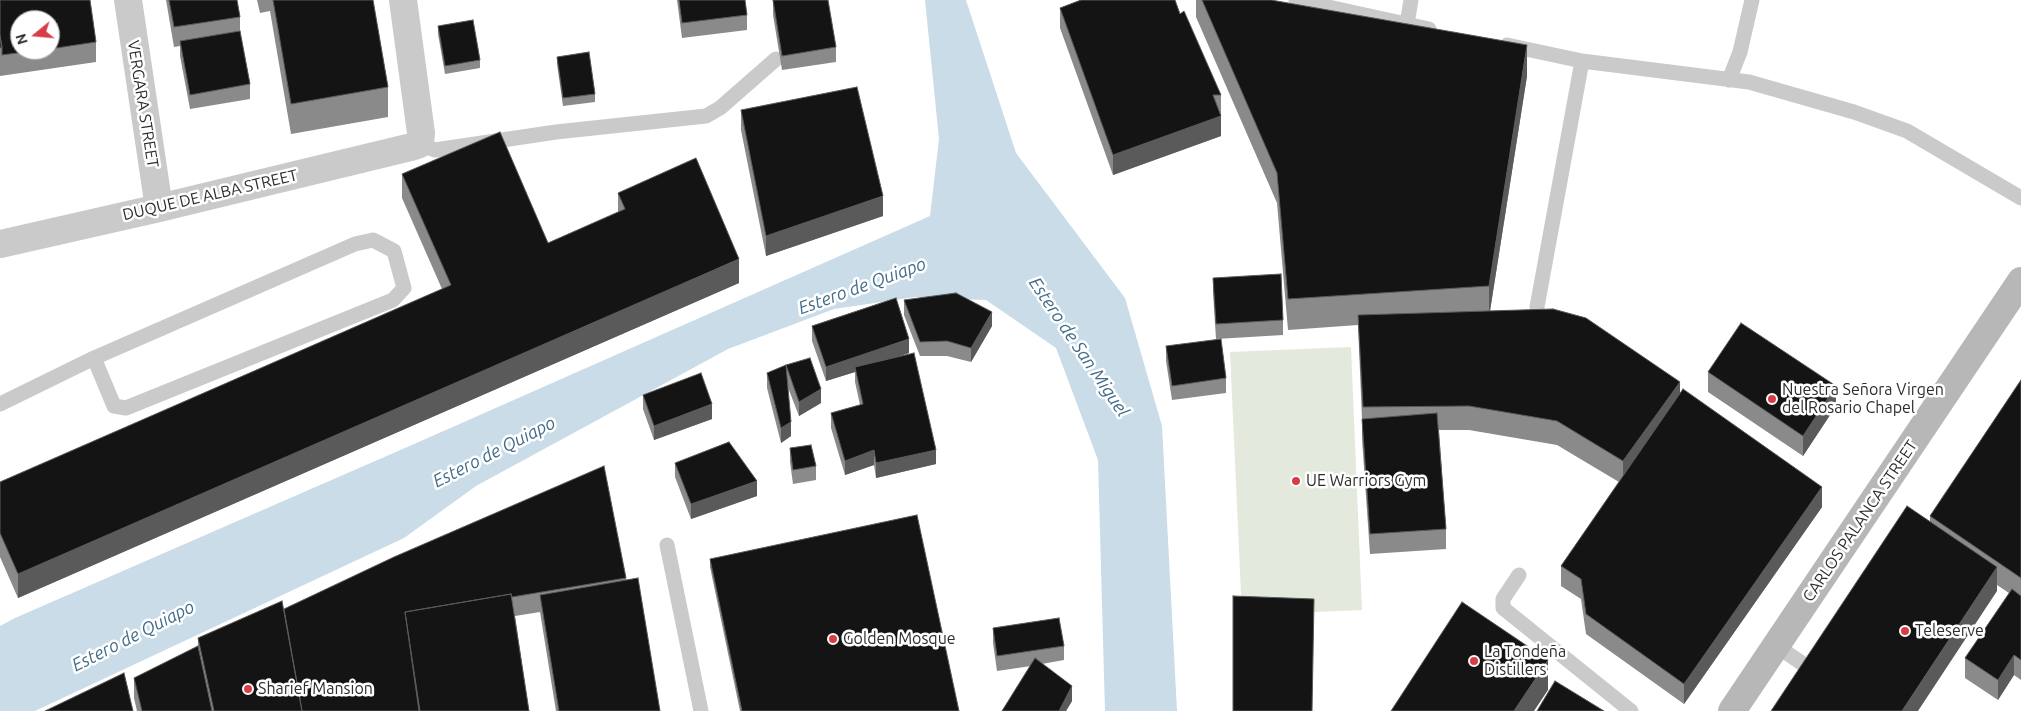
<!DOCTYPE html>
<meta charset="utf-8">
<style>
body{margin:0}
#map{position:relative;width:2021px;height:711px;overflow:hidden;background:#fff;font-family:Ubuntu,sans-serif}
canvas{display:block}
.north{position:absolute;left:10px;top:10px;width:50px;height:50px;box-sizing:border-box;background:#fff;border:1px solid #ababab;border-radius:50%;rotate:253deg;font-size:14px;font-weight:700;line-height:20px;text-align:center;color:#2d2d2d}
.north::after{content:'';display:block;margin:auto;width:18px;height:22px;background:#d63d47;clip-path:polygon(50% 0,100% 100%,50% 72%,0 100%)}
</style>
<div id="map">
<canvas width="2021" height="711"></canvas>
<div class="north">N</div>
</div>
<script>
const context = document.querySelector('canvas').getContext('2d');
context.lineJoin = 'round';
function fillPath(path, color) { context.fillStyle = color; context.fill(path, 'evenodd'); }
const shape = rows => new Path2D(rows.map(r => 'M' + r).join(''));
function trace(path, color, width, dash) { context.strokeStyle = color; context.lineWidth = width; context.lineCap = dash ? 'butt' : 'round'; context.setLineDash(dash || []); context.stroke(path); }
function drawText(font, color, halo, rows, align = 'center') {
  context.font = font + ' Ubuntu,sans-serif'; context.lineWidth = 5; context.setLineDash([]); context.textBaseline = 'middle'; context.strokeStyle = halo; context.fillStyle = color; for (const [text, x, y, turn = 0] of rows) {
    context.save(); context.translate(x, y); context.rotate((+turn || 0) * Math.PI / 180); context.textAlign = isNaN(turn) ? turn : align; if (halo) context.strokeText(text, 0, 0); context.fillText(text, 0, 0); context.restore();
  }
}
const green = shape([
 [1351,347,1362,610,1242,615,1230,352]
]);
const water = shape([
 [925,0,966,0,1016,153,1125,298,1162,426,1177,711,1105,711,1098,460,1056,348,986,300,915,297,834,309,728,349,476,486,404,538,35,711,0,711,0,626,15,618,421,441,930,216,939,139]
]);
const lane = shape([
 [1296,0,1429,29],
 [1407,24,1411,0],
 [1507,45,1582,61,1749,82,1854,112,1907,131,2021,198],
 [1729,80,1740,52,1752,0],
 [420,144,435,150,556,132,706,116,720,108,776,59],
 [1537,307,1582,61],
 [0,404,94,358,355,244,373,240,394,251,404,288,393,300,126,408,114,406,94,358],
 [667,545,701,711],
 [1519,575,1503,599,1503,608,1631,711],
 [1777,646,1813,671]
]);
const street = shape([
 [128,0,159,208],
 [0,244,159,208,411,147,420,144,421,133,403,0]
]);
const secondary = shape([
 [1732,711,2021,281]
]);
const wall = shape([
 [0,0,90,0,96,42,96,62,0,76],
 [20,20,50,20,50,50,20,50],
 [166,0,237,0,240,17,240,31,250,84,250,99,190,109,180,56,180,46,174,47],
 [257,0,373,0,388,87,388,117,291,134,270,11,260,13],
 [677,0,745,0,747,15,747,30,682,38],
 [773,0,836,47,836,62,782,70,773,15],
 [1196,0,1271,0,1527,76,1490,311,1680,395,1822,507,1684,704,1586,634,1581,599,1561,586,1561,566,1619,482,1557,445,1469,430,1439,430,1446,529,1446,549,1370,554,1362,439,1362,419,1358,325,1288,330,1277,203,1196,17],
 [1060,8,1180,14,1221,95,1221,136,1113,175,1060,28],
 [438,26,480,60,480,68,445,74,438,34],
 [557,57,595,94,595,102,563,106,557,64],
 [741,110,883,216,766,256,741,130],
 [402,174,548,243,618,212,618,193,739,283,18,598,0,557,0,482,442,289,402,198],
 [1213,278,1283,320,1283,335,1216,339,1213,292],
 [904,300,992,326,971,362,947,356,920,356,904,315],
 [812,326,909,353,898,357,936,464,876,478,874,465,845,475,831,428,831,413,860,405,855,382,855,372,826,381,812,341],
 [1166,346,1226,378,1226,393,1172,400,1166,361],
 [810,358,821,403,799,416,787,385,791,436,781,443,767,388,767,373],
 [1708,372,1836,406,1803,456,1708,392],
 [2021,380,2021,680,2014,675,1998,700,1965,678,1965,658,2009,593,1997,585,1997,591,1930,522,1930,516],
 [643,395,712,419,654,440,643,409],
 [790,448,816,466,816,480,793,484,790,462],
 [675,463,757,496,691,519,675,477],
 [710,559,959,711,740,711,710,567],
 [626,578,660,711,556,711,540,612,515,616,529,711,137,711,134,698,134,678,198,646,198,638,284,609],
 [993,628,1064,646,1064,660,1042,664,1072,701,1066,711,1002,711,1031,666,997,671,993,643]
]);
const shadedWall = shape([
 [1527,45,1527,76,1489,317,1489,286],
 [1221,116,1221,136,1113,175,1113,155],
 [883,196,883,216,766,256,766,236],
 [739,259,739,283,18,598,18,574],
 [992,312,992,326,971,362,971,348],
 [909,339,909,353,856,371,855,367,855,372,826,381,826,367],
 [1680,382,1680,406,1623,485,1623,461],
 [1836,386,1836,406,1803,456,1803,436],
 [821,389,821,403,799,416,799,402],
 [712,404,712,419,654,440,654,426],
 [791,422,791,436,781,443,781,428],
 [874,450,874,465,845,475,845,461],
 [936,450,936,464,876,478,876,463],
 [757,481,757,496,691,519,691,504],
 [1822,487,1822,507,1684,704,1684,684],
 [1997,567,1997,591,1918,711,1902,711],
 [2014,655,2014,675,1998,700,1998,680],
 [1548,660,1548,690,1534,711,1514,711],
 [1072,686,1072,701,1066,711,1059,711]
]);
const building = shape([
 [0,0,90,0,96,42,50,49,50,20,20,20,20,50,40,50,2,55,2,47,0,36,0,0],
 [169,0,237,0,240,17,174,27,169,0],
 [273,0,373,0,388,87,291,104,273,0],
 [679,0,745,0,747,15,682,23,679,0],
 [773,0,828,0,836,47,782,56,773,0],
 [1081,0,1175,0,1180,14,1184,11,1221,95,1213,95,1221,116,1113,155,1060,8,1081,0],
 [1202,0,1271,0,1527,45,1489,286,1288,299,1277,173,1202,0],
 [473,20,480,60,445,66,438,26,473,20],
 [240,31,250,84,190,95,180,41,240,31],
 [0,36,2,47,0,48,0,36],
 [589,52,595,94,563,98,557,57,589,52],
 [857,87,883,196,766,236,741,110,857,87],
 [500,132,548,243,625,209,618,193,696,158,739,259,18,574,0,533,0,482,451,285,402,174,500,132],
 [1281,274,1283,320,1216,324,1213,278,1281,274],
 [956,293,992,312,971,348,947,341,920,342,904,300,956,293],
 [896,298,909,339,826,367,812,326,896,298],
 [1553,309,1586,318,1680,382,1623,461,1557,421,1469,406,1363,407,1358,315,1553,309],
 [1741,323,1836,386,1803,436,1708,372,1741,323],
 [1221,339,1226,378,1172,386,1166,346,1221,339],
 [914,353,936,450,876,463,874,450,845,461,831,413,863,404,855,367,914,353],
 [810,358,821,389,799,402,786,365,810,358],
 [786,365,791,422,781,428,767,373,786,365],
 [701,373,712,404,654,426,643,395,701,373],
 [2021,380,2021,578,1930,516,2021,380],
 [1683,389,1822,487,1684,684,1586,614,1581,579,1561,566,1683,389],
 [1437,413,1446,529,1370,534,1362,419,1437,413],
 [729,442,757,481,691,504,675,463,729,442],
 [811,445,816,466,793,470,790,448,811,445],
 [604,466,626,578,512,597,511,594,405,612,419,711,302,711,284,609,394,557,604,466],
 [1907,506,1997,567,1902,711,1771,711,1907,506],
 [917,515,959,711,742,711,710,559,917,515],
 [638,578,660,711,559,711,540,595,638,578],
 [2012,589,2021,596,2021,660,2014,655,1998,680,1965,658,2012,589],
 [511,594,529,711,420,711,405,612,511,594],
 [1233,596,1314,599,1312,711,1233,711,1233,596],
 [282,601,302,711,214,711,198,638,282,601],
 [1462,602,1548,660,1514,711,1391,711,1462,602],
 [1059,618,1064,646,997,656,993,628,1059,618],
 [198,646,212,711,142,711,134,678,198,646],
 [1035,658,1072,686,1059,711,1002,711,1035,658],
 [124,673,133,711,45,711,124,673],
 [1555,681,1604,711,1537,711,1555,681]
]);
const markers = [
 [1772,399,5,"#d63d47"],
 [1296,481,5,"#d63d47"],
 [1905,631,5,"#d63d47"],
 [833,639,5,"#d63d47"],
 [1474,661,5,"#d63d47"],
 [248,689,5,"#d63d47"]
];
const streetNames = [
 ["VERGARA STREET",143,104,81],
 ["DUQUE DE ALBA STREET",210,195,-13],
 ["CARLOS PALANCA STREET",1860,521,-56]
];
const poiNames = [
 ["Nuestra Señora Virgen",1782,390],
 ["del Rosario Chapel",1782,408],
 ["UE Warriors Gym",1306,481],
 ["Teleserve",1915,631],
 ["Golden Mosque",843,639],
 ["La Tondeña",1484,652],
 ["Distillers",1484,670],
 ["Sharief Mansion",258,689]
];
const waterNames = [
 ["Estero de Quiapo",862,286,-20],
 ["Estero de San Miguel",1079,347,56],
 ["Estero de Quiapo",494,452,-27],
 ["Estero de Quiapo",133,636,-27]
];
fillPath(green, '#e3e9dc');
fillPath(water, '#c9dce8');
trace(lane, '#cacaca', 15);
trace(street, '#cacaca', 28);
trace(secondary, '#b7b7b7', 28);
fillPath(wall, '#8a8a8a');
fillPath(shadedWall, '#5a5a5a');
fillPath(building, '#141414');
trace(building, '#5a5a5a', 1);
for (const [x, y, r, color] of markers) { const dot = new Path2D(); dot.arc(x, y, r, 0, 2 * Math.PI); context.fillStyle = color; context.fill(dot); trace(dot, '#fff', 2); }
drawText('16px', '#2d2d2d', '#fff', streetNames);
drawText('16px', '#2d2d2d', '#fff', poiNames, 'left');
drawText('italic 18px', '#426c88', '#fff', waterNames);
</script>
